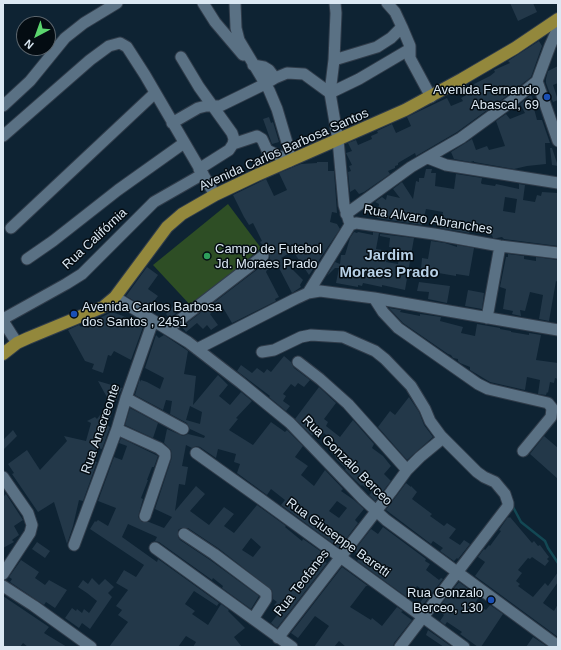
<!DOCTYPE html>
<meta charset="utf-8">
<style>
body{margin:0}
#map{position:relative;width:561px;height:650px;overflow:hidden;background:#0e2333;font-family:Helvetica,sans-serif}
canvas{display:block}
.frame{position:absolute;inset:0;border:4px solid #dbe8f3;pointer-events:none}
.north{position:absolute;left:16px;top:16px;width:40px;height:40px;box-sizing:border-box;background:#040c12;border:1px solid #5a646c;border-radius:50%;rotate:221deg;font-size:11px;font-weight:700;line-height:16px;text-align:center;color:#dbe8f3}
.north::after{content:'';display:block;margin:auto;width:14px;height:18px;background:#5bd56e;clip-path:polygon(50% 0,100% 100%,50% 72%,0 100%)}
</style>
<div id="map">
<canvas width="561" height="650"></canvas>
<div class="frame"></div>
<div class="north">N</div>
</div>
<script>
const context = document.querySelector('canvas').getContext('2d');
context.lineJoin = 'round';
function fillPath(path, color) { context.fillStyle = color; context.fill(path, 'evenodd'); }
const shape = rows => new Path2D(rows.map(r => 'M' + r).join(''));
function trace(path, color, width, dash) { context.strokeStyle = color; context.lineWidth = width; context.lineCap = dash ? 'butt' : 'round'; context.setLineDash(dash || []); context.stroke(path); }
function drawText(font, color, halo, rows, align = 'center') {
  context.font = font + ' Helvetica,sans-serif'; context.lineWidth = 3; context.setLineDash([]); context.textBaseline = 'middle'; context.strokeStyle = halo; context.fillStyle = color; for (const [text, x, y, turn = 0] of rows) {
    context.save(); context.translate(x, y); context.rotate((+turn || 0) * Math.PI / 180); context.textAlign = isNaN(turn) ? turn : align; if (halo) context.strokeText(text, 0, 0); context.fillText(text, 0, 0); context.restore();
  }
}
const green = shape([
 [228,204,261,248,192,307,153,265]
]);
const stream = shape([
 [512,505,521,522,545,541,548,548,558,563]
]);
const building = shape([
 [510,3,533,3,537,12,518,21],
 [539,41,542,46,531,77,512,92,457,132,416,156,415,153,398,163,398,165,395,166,395,168,388,171,390,174,364,192,359,194,355,189,350,192,348,172,351,171,349,166,352,165,346,153,352,151,348,143,356,140,358,145,372,139,371,136,378,133,377,131,392,124,396,133,411,126,407,117,447,98,451,106,463,101,461,98,476,90,474,84,490,76,495,72,494,70,510,63,508,61],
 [558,66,558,83,553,85,558,100,553,102,546,83,546,79,548,71],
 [531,95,534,101,532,101,537,120,542,120,550,143,545,143,546,164,527,166,514,169,474,162,474,161,470,162,454,159,451,152,472,139,476,150,487,146,489,150,505,146,496,121,506,114,510,119,525,113,520,104],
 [269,117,271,123,273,122,279,142,272,144,263,119],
 [550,148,552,148,558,166,552,165],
 [317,162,328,162,328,171,334,171,337,213,332,212,330,222,337,224,340,229,309,275,293,251,281,258,303,280,300,285,301,287,292,293,278,266,267,270,266,272,279,297,275,299,276,301,232,323,222,306,210,314,218,325,211,330,207,325,203,329,197,323,186,332,182,327,267,262,270,258,269,252,260,242,262,241,253,223,249,225,244,217,233,195,266,179,274,196,287,190,279,173,301,164,317,163],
 [426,169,432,169,431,173,436,173,435,186,454,189,456,174,482,178,481,183,482,184,495,186,496,184,519,189,519,184,525,185,523,200,535,202,537,195,541,196,542,192,558,193,558,246,504,239,502,237,497,238,493,238,492,235,470,231,469,233,440,228,443,212,426,209,422,225,377,218,379,204,375,202,382,197,386,200,387,195,400,198,393,189,402,182,413,199,416,181,419,182,419,178,424,178],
 [505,197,517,199,515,213,503,211],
 [354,232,357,233,358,232,373,235,373,232,379,233,376,249,388,251,386,262,398,264,400,249,389,247,390,238,380,236,380,234,414,238,405,290,382,285,382,287,363,283,362,286,358,285,358,287,336,283,339,268,335,268,327,276,335,262,340,264,341,255,345,255,350,238],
 [431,241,445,243,457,247,457,245,474,248,469,276,456,274,456,276,421,270,422,258,428,259],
 [508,254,524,256,524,259,536,261,536,257,558,260,558,282,556,281,549,321,539,319,543,295,530,292,525,311,520,310,521,316,512,314,513,311,503,309,506,289,500,287,506,257,508,257],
 [147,267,158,275,148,289,158,296,148,309,126,296],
 [419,282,450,286,447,303,428,299,429,292,417,291],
 [468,290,484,293,482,309,465,306],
 [178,301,183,306,170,319,166,314],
 [389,308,401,310,400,312,420,316,420,314,441,317,440,321,463,327,461,333,475,336,477,324,500,328,500,329,511,331,511,332,529,335,529,333,541,335,536,360,558,363,558,379,555,378,554,383,550,382,548,393,547,392,546,395,538,394,540,380,527,377,525,390,490,382,470,370,470,367,460,363,458,361,458,359,453,358,451,355,448,354,403,323],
 [112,312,123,316,143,327,131,360,114,351,111,356,108,355,103,373,92,369,94,364,85,361,68,330,79,325,81,327],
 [156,335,159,338,164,335,188,351,184,374,196,376,193,405,218,375,228,385,219,396,230,405,241,392,252,401,236,418,238,419,229,430,253,445,271,422,285,432,287,430,303,446,295,457,308,466,301,475,314,486,325,470,343,489,341,491,354,500,364,509,355,520,358,523,339,548,281,505,285,500,271,489,267,495,237,473,240,464,234,462,236,454,218,449,216,458,200,447,196,446,192,448,186,445,182,466,188,467,185,485,179,484,175,511,196,486,205,494,190,511,209,525,224,507,234,514,224,526,234,533,257,505,286,526,285,527,302,541,303,539,326,555,310,561,325,562,327,563,277,628,271,623,281,610,274,605,277,602,273,599,272,590,218,548,188,528,181,528,178,530,178,537,180,540,210,560,259,596,251,609,222,588,223,586,213,578,212,580,159,542,155,541,157,537,128,524,122,537,157,562,158,559,219,603,217,606,194,591,185,604,195,611,192,614,208,625,221,604,229,610,228,611,245,628,234,637,242,647,193,647,196,642,186,636,178,647,109,647,128,622,118,615,122,610,116,606,128,590,116,583,124,570,136,577,144,565,90,529,95,521,96,522,98,520,108,526,116,508,98,501,114,457,122,460,127,446,119,443,121,438,158,456,154,467,152,467,147,480,148,480,141,498,143,499,138,517,142,522,149,522,164,528,172,517,155,509,172,457,171,450,164,443,167,429,183,436,188,434,204,438,205,436,190,429,187,423,170,414,172,401,166,400,163,410,135,395,140,378,140,382,141,380,147,382,160,389,164,378,145,368],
 [190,406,202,412,200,424,186,420],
 [337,501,347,508,339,518,329,511],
 [251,538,261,547,253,557,242,550],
 [284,356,291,362,294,368,310,380,304,387,298,383,295,387,291,384,283,394,286,396,283,401,290,406,286,411,269,397,270,396,237,371,241,365,252,373,257,368,264,373,267,369,271,372],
 [98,381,122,388,113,407,104,392],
 [319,387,336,403,324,419,328,422,326,426,340,437,353,420,374,444,372,448,383,456,391,466,384,474,391,481,375,501,369,495,372,492,362,485,361,486,345,470,346,468,337,460,335,456,329,451,336,443,324,433,319,439,313,434,312,436,295,419],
 [409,397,419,412,424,425,433,437,407,460,378,427,390,411,395,415],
 [130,408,158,423,153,438,125,425],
 [108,411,112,413,107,425,110,427,102,449,97,448,94,461,97,462,83,501,79,500,73,526,67,544,54,502,38,512,12,474,14,473,8,464,27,450,40,470,67,441,64,436,86,441,91,423,87,421,95,417,97,419,100,415],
 [13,430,17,436,3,450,3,440],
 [544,436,558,448,558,479,530,454],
 [406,483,411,487,411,486,417,492,412,499,432,514,430,516,444,526,447,523,456,529,449,538,460,545,464,540,470,544,458,559,457,558,454,561,440,551,443,548,433,541,431,544,386,510],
 [6,494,23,520,14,526,19,535,12,540,14,542,3,548,3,497],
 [508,517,509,518,510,517,532,543,534,541,538,546,540,545,549,557,547,559,549,561,545,566,532,557,530,559,528,558,518,570,522,573,516,581,520,584,518,586,533,597,545,583,548,586,558,572,558,582,543,603,554,611,558,604,558,637,475,576,485,562,478,557,484,549,485,550,489,545,490,546,501,531,499,530],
 [383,527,426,559,425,561,430,564,426,570,439,580,441,578,443,579,422,606,419,604,427,593,417,586,408,598,357,561,361,556,354,551,371,529,378,534],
 [37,542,50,551,45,558,32,549],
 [21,560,39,572,35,578,45,585,49,580,67,590,55,608,46,602,44,605,10,582,12,579,9,577],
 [342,567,368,586,366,586,350,607,371,620,372,618,382,626,397,607,403,611,401,612,412,620,394,643,393,647,346,647,339,641,334,647,314,647,329,626,315,616,298,638,291,633],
 [92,578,99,585,105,579,114,587,108,593,112,597,90,629,82,623,79,628,65,618,72,608,76,611,77,609,82,613,84,609,89,613,97,601,87,593,78,587,83,580,88,584],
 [459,582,479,597,475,603,486,610,490,605,503,614,481,647,478,647,460,634,462,632,447,622,445,625,440,621,444,615,439,611,441,608,439,607],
 [3,596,49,627,44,633,67,647,28,647,23,643,20,647,3,647],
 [428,630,452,647,444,647,426,635],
 [533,637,548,647,526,647]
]);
const minor = shape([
 [203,3,215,22,243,55],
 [235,3,236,28,239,40,269,90,277,109,288,146,290,161],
 [335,3,336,13,334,60,330,93,338,140,344,205,349,221],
 [387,3,395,12,402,27,410,46,410,58,431,97],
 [558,28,550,46,537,81,558,141],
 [181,57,199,87,232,133,234,139,233,144,229,150,199,169],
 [334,60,377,47,391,38,402,27],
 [275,78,287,73,304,74,330,93,359,79,410,49],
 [3,106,30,81,65,38,84,23,117,3],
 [172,123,198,108,206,106,220,106,265,84,275,78,269,70,264,67,253,65],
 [3,136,90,60,109,46,120,43,127,47,145,75,215,195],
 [233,144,257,136,262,139,267,150,290,161],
 [428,158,446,165,558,183],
 [346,214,411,167,461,138,516,98,537,81],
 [11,228,155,93],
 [27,259,53,241,118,190,184,143],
 [308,293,350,225,356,223,434,234,500,246,558,253],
 [115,297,188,342,241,383,290,423,363,499,386,520,558,646],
 [374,298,383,312,398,328,478,384,488,389,548,403,552,408,551,417,523,451],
 [487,318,500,246],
 [3,319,66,284,82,274,154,202,203,174],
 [3,321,17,343],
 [168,329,263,256],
 [197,349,295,299,308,293,320,291,374,298,558,330],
 [262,352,274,350,301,337,311,335,343,337,375,351,385,359,411,386,425,409,430,421,441,436,477,472,484,477,495,482,505,494,508,503,508,506,400,647],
 [298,362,320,379,348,404,407,470],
 [126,398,183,429],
 [117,429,159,448,165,453,165,457,145,516],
 [196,453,262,500,464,647],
 [3,477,28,513,32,525,30,533,3,574],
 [184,534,214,554,266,593,266,599,253,619],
 [74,545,117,429,126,398,153,321],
 [155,548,292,647],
 [3,586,34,606,91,647],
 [278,638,391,492,407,470,420,457,443,438]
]);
const major = shape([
 [3,354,17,343,28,338,103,307,115,297,167,227,182,214,215,195,257,175,405,110,462,79,515,48,558,19]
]);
const markers = [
 [547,97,4,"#1a4fb4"],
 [207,256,4,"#2e9e5b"],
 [74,314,4,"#1a4fb4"],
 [491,600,4,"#1a4fb4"]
];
const poiNames = [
 ["Avenida Fernando",539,90],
 ["Abascal, 69",539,105],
 ["Campo de Futebol",215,249,"left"],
 ["Jd. Moraes Prado",215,264,"left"],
 ["Avenida Carlos Barbosa",82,307,"left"],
 ["dos Santos , 2451",82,322,"left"],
 ["Rua Gonzalo",483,593],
 ["Berceo, 130",483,608]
];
const streetNames = [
 ["Avenida Carlos Barbosa Santos",284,150,-24],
 ["Rua Alvaro Abranches",428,220,9],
 ["Rua Califórnia",95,239,-43],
 ["Rua Anacreonte",101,429,-71],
 ["Rua Gonzalo Berceo",347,461,45],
 ["Rua Giuseppe Baretti",338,538,36],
 ["Rua Teofanes",302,583,-52]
];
const quarterNames = [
 ["Jardim",389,256],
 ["Moraes Prado",389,273]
];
fillPath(green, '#2e4e25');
trace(stream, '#134854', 2.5);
fillPath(building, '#233849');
trace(minor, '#303c4a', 13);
trace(major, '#303c4a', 14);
trace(minor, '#5a7184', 11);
trace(major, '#93883c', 12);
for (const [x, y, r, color] of markers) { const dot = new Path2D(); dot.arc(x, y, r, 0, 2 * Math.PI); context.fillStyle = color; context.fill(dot); trace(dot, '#040c12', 1.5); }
drawText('13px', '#dbe8f3', '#040c12', poiNames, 'right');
drawText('13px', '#dbe8f3', '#040c12', streetNames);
drawText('bold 15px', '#b7d0e6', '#040c12', quarterNames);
</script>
